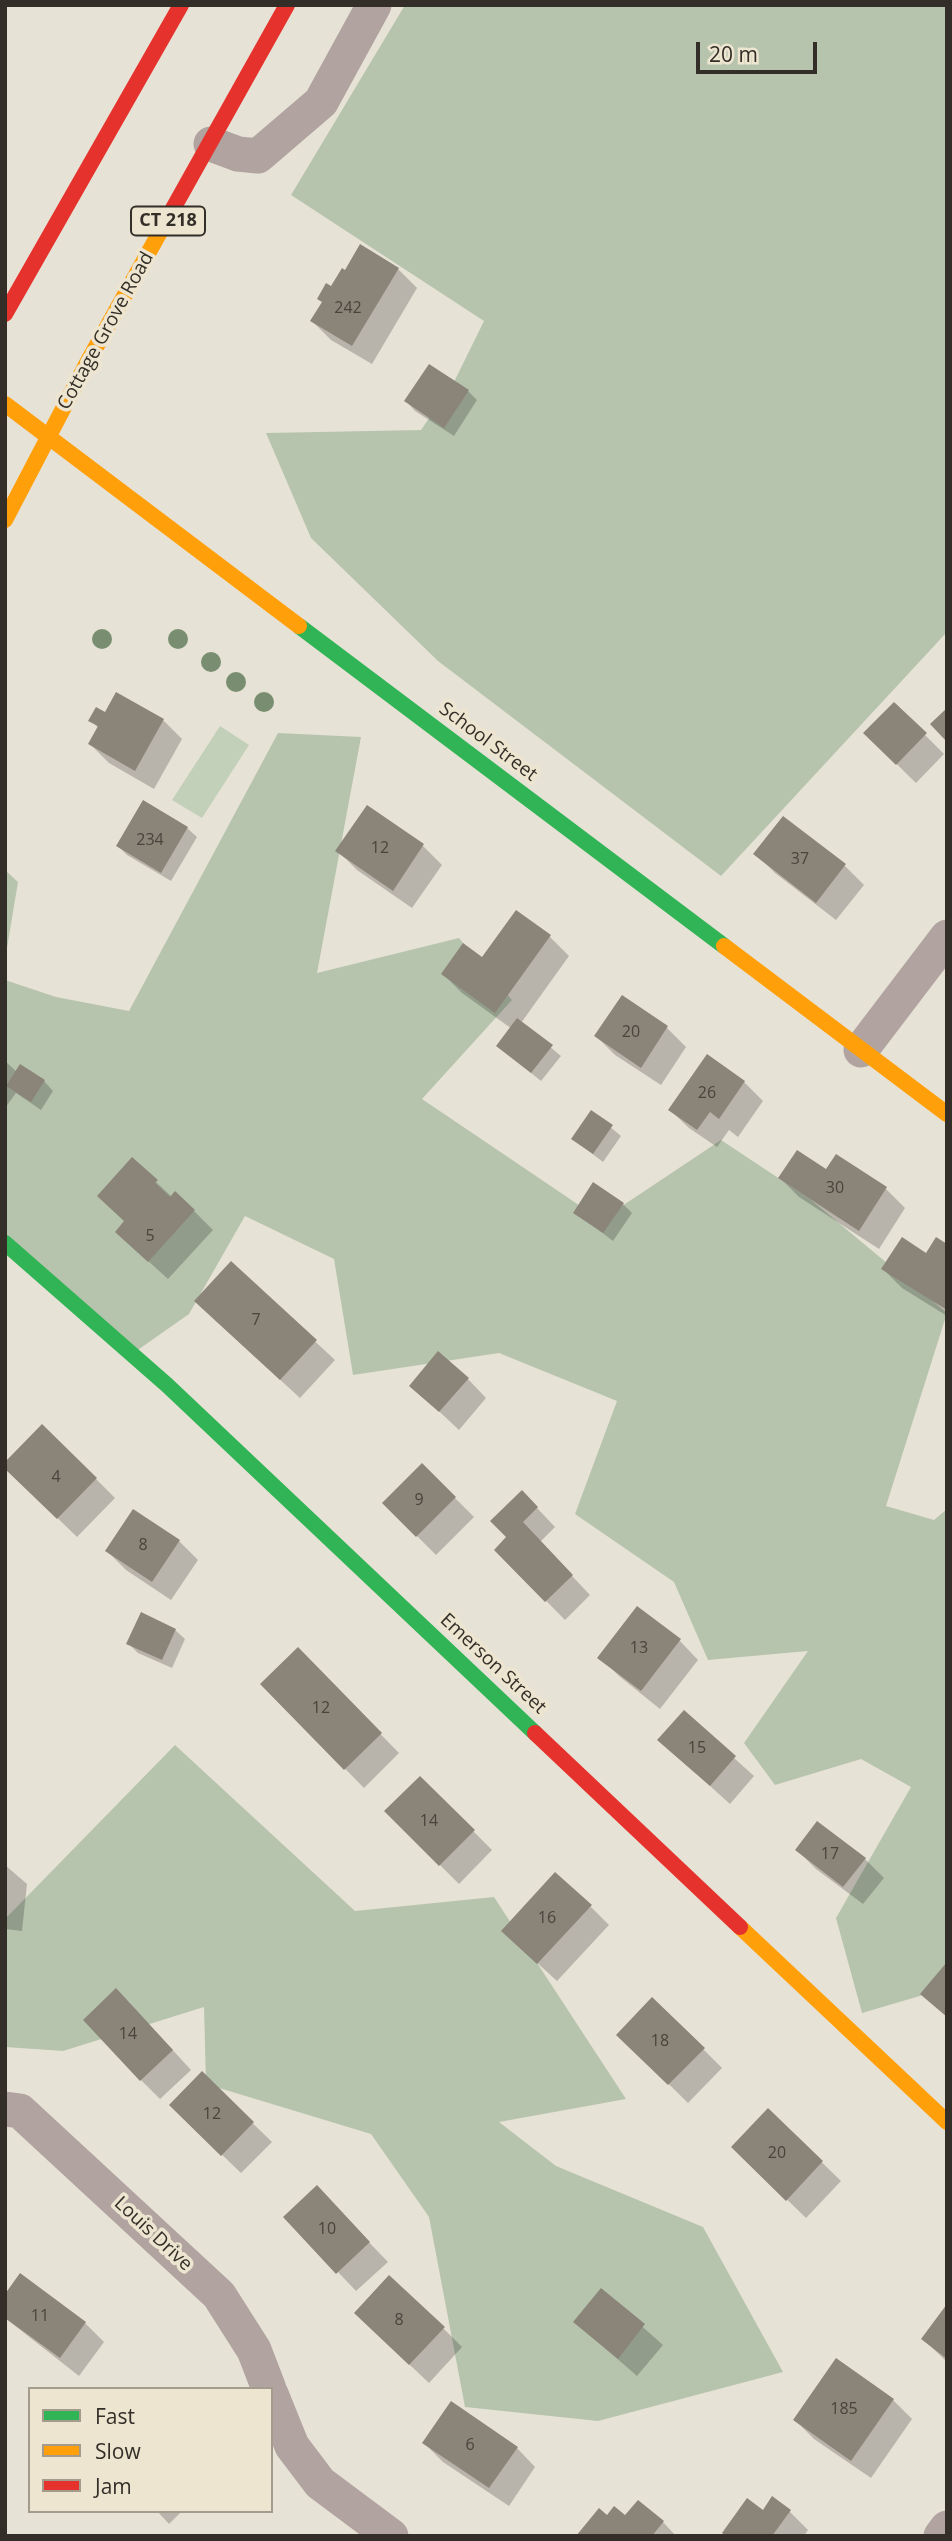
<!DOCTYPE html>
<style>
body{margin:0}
#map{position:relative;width:952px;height:2541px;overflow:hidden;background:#e7e2d6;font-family:"Open Sans",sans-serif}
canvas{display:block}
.frame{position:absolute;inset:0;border:7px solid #332f28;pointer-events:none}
.legend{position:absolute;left:28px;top:2387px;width:245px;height:126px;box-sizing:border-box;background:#ede5d0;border:2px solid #a39c8d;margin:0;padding:9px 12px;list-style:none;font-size:21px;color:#332f28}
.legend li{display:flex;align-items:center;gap:14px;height:35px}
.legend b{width:35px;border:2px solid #a39c8d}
.scale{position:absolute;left:696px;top:42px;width:121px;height:32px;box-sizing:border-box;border:4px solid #332f28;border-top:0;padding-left:9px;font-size:21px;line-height:24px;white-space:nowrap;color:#332f28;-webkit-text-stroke:5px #ede5d0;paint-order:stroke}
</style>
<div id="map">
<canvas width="952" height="2541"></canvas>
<div class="frame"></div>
<ul class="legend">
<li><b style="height:9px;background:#30b455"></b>Fast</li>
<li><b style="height:9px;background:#ff9f0a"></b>Slow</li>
<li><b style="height:9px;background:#e5322d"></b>Jam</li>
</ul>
<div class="scale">20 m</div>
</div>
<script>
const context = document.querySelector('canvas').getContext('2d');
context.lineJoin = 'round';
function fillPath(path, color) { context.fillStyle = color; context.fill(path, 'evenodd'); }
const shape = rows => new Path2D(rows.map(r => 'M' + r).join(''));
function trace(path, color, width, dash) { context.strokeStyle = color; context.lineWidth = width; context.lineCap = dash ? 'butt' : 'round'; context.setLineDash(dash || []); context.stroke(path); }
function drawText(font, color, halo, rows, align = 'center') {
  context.font = font + ' "Open Sans",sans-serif'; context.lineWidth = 7; context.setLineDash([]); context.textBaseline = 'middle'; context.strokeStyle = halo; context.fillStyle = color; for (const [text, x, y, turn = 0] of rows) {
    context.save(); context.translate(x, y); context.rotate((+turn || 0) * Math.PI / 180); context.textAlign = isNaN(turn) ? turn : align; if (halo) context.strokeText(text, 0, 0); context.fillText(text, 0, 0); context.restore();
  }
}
const green = shape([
 [220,726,249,745,202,818,172,800]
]);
const forest = shape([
 [405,5,947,5,947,632,721,876,438,661,311,538,266,433,421,430,454,382,484,321,291,195],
 [278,733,361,737,317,973,459,938,512,1000,422,1099,601,1220,721,1140,810,1199,947,1313,886,1506,934,1520,947,1509,947,1988,862,2013,836,1918,911,1787,861,1759,775,1785,744,1743,808,1651,708,1660,674,1582,575,1514,617,1401,499,1353,353,1375,334,1259,245,1216,189,1314,132,1354,5,1243,5,980,56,997,129,1011],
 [5,870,18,882,5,960],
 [175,1745,355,1911,494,1897,626,2099,499,2122,556,2166,703,2227,783,2372,598,2421,465,2407,429,2217,371,2134,206,2084,204,2007,63,2051,5,2047,5,1919]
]);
const shadow = shape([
 [398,269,417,288,372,364,331,340,312,321,332,289],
 [468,391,477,400,454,436,415,411,406,401],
 [894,704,944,754,916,783,865,733],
 [106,715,163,720,182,739,154,789,109,763,90,744,98,728,91,720],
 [367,808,423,846,442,865,412,908,357,870,338,851],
 [783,818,845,866,864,885,836,920,775,873,756,854],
 [187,828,197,837,171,881,127,855,118,846],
 [516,913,550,937,569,956,521,1023,561,1056,541,1081,498,1046,512,1029,462,993,443,974,483,960],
 [622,997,667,1028,686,1047,661,1085,615,1055,596,1036],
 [5,1061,17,1072,44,1081,53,1091,41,1110,16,1093,5,1108],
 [744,1082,763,1101,738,1137,729,1130,717,1147,689,1128,670,1110],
 [592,1112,621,1136,603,1162,573,1139],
 [837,1157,886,1189,905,1208,879,1249,799,1197,780,1178,827,1171],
 [156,1182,172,1197,194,1211,213,1230,168,1279,136,1250,126,1222,118,1215],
 [623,1204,632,1213,613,1241,575,1212],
 [947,1246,947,1316,902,1288,883,1269],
 [231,1263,335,1360,300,1398,215,1320],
 [468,1379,486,1398,459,1430,411,1385],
 [422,1465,474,1517,436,1555,384,1503],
 [5,1467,96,1479,115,1498,77,1537],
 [522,1492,555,1527,540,1542,590,1595,565,1620,496,1550,509,1537],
 [179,1541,198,1560,171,1600,126,1570,107,1551],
 [175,1630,185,1639,172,1668,138,1653,129,1644],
 [680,1641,698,1660,660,1709,619,1676,600,1657],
 [298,1650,399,1753,364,1788,262,1684],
 [684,1713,754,1776,730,1804,659,1740],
 [420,1778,492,1850,459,1884,386,1811],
 [797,1850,865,1859,884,1878,863,1904,816,1869],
 [5,1865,27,1884,22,1931,5,1929],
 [591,1907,609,1925,557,1981,522,1949],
 [135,2009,191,2070,160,2099,141,2080],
 [619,2035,703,2049,722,2068,688,2103],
 [202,2074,272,2142,241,2173,190,2124],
 [768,2110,841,2181,806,2218,733,2147],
 [335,2207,388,2262,356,2291,338,2272],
 [601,2290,663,2345,637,2376,575,2322],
 [947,2307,947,2362,923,2339],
 [5,2318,85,2323,104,2342,79,2376],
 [444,2329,462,2347,429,2383,375,2332],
 [837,2360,893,2400,912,2419,871,2478,814,2439,795,2420],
 [424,2443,517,2448,535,2467,509,2506,443,2462],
 [157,2511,182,2511,169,2524],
 [789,2511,808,2530,804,2536,727,2536,763,2512],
 [608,2517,663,2522,676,2536,578,2536]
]);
const building = shape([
 [360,244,399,268,352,346,310,321,322,302,317,299,326,283,331,286,342,268,345,270],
 [429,364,469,390,444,428,404,401],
 [116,692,164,719,135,771,88,744,98,726,88,721,96,707,105,712],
 [894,702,927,733,896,765,863,733],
 [947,708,947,742,930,724],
 [143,800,188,827,161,873,116,846],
 [367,805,424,844,393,891,335,851],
 [783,816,846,864,816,903,753,854],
 [516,910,551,935,495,1013,441,974,463,943,482,957],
 [622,995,668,1026,641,1068,594,1036],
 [517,1018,553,1045,531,1073,496,1046],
 [707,1054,745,1081,719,1119,710,1112,697,1130,668,1110],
 [20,1064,45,1080,31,1102,6,1086],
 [591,1110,613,1125,593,1154,571,1139],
 [797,1150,826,1169,836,1154,887,1187,859,1231,778,1178],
 [132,1157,158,1180,155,1183,170,1197,175,1191,195,1210,148,1262,115,1232,124,1221,97,1196],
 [593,1182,624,1203,603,1233,573,1213],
 [902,1237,926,1253,936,1237,947,1244,947,1310,881,1269],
 [231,1261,317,1340,280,1380,194,1301],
 [438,1351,469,1378,439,1412,409,1386],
 [42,1424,97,1478,57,1519,5,1469,5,1462],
 [422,1463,456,1497,416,1537,382,1503],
 [522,1490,538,1507,523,1522,573,1575,545,1602,494,1550,506,1537,490,1521],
 [133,1509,180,1540,152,1582,105,1551],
 [637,1606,681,1639,641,1691,597,1658],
 [141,1612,176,1629,162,1660,126,1644],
 [298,1647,382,1733,344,1770,260,1684],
 [684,1710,736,1756,710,1786,657,1740],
 [420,1776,475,1830,439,1866,384,1811],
 [817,1821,866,1858,843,1887,795,1850],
 [555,1872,592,1905,537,1964,501,1931],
 [947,1962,947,2017,920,1994],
 [116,1988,173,2050,140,2081,83,2020],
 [652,1997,705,2048,668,2085,616,2035],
 [202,2071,254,2122,221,2156,169,2105],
 [768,2108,823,2161,786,2201,731,2147],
 [317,2185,370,2242,336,2274,283,2217],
 [20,2273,86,2322,60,2358,5,2318,5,2294],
 [389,2275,445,2327,409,2365,354,2313],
 [601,2288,645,2324,618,2359,573,2322],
 [947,2304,947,2359,921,2339],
 [836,2358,894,2399,851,2461,793,2420],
 [451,2401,518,2447,489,2488,422,2443],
 [772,2496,791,2510,772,2536,726,2536,722,2533,747,2498,763,2510],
 [638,2500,664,2521,652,2536,576,2536,599,2508,607,2515,614,2506,625,2515]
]);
const street = shape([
 [211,144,238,154,258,156,321,102,374,5],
 [861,1050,947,937],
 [5,2109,20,2111,219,2295,254,2350,269,2389],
 [271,2394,292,2446,320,2483,391,2536],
 [941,2536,947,2528]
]);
const fast = shape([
 [299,626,724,946],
 [5,1243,167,1385,535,1733]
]);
const slow = shape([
 [5,404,299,626],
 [5,520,87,363,170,214],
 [724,946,947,1114],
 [740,1927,947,2122]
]);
const jam = shape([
 [170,214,287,5],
 [5,314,181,5],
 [535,1733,740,1927]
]);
const trees = [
 [102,639],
 [178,639],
 [211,662],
 [236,682],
 [264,702]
];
const numberNames = [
 ["242",348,308],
 ["234",150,840],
 ["12",380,848],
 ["37",800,859],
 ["20",631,1032],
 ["26",707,1093],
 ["30",835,1188],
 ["5",150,1236],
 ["7",256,1320],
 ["4",56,1477],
 ["9",419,1500],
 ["8",143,1545],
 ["13",639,1648],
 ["12",321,1708],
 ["15",697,1748],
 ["14",429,1821],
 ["17",830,1854],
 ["16",547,1918],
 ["14",128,2034],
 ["18",660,2041],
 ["12",212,2114],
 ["20",777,2153],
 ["10",327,2229],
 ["11",40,2316],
 ["8",399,2320],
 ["185",844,2409],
 ["6",470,2445]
];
const shields = [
 [168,221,74]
];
const shieldNames = [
 ["CT 218",168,221]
];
const streetNames = [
 ["Cottage Grove Road",106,331,-61],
 ["School Street",488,742,37],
 ["Emerson Street",493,1664,43],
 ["Louis Drive",153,2234,43]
];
fillPath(green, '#c3d0b9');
fillPath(forest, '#b7c4ad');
fillPath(shadow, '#0003');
fillPath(building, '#8b8479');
trace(street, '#b0a3a0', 35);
trace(fast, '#30b455', 16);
trace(slow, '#ff9f0a', 16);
trace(jam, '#e5322d', 16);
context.fillStyle = '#798e70';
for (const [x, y] of trees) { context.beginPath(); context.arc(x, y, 10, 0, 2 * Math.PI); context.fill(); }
drawText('16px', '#49443c', null, numberNames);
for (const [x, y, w] of shields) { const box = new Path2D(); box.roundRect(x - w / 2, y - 14.5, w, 29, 5); context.fillStyle = '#ede5d0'; context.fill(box); trace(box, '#332f28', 2); }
drawText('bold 18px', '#332f28', null, shieldNames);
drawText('19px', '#332f28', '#ede5d0', streetNames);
</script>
